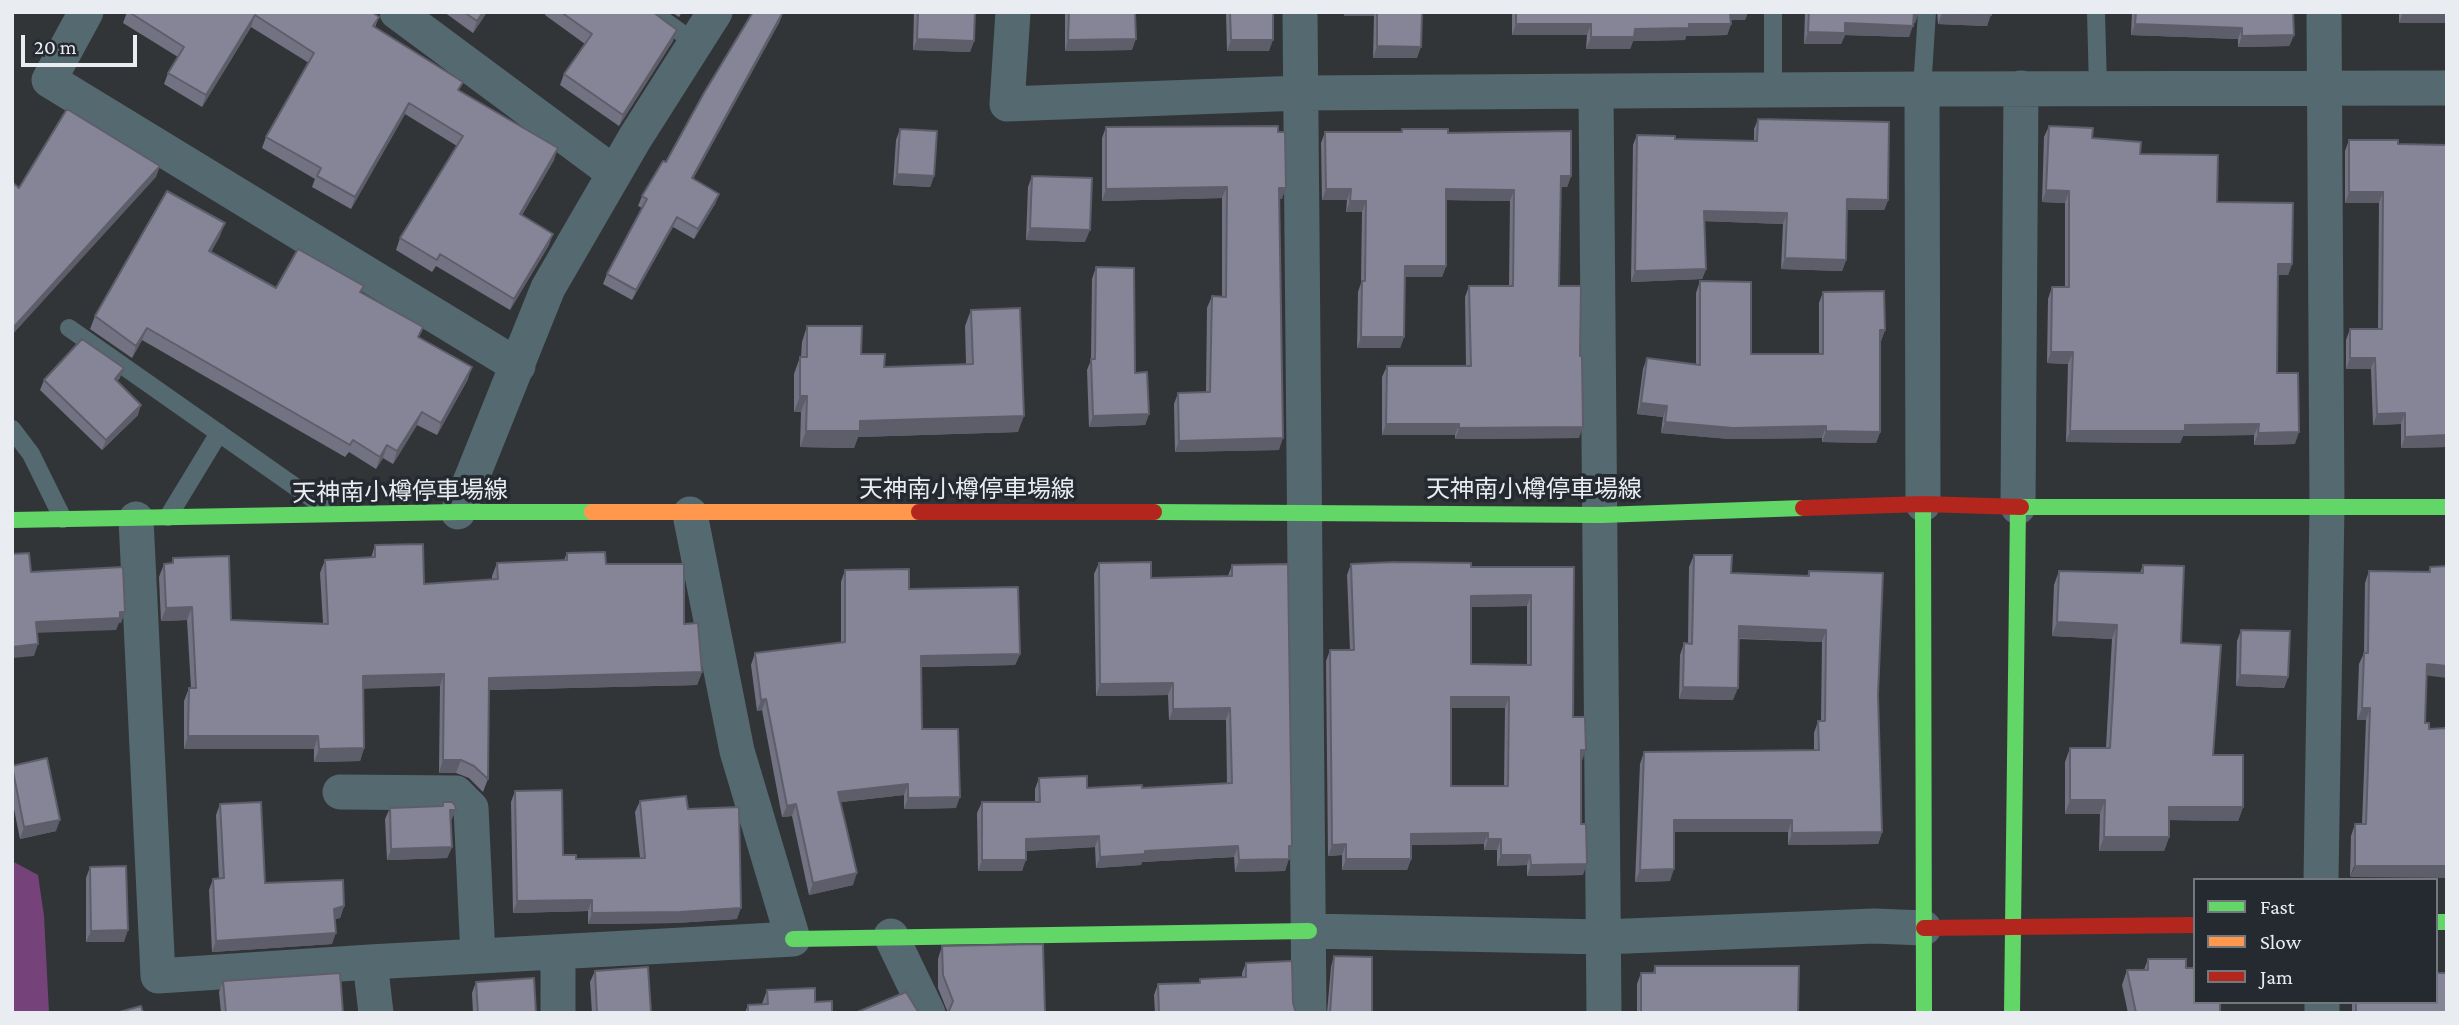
<!DOCTYPE html>
<meta charset="utf-8">
<style>
body{margin:0}
#map{position:relative;width:2459px;height:1025px;overflow:hidden;background:#323538;font-family:"Crimson Pro",serif}
canvas{display:block}
.frame{position:absolute;inset:0;border:14px solid #e9ecf1;pointer-events:none}
.legend{position:absolute;left:2193px;top:878px;width:245px;height:126px;box-sizing:border-box;background:#252a31;border:2px solid #73787e;margin:0;padding:9px 12px;list-style:none;font-size:21px;color:#e9ecf1}
.legend li{display:flex;align-items:center;gap:14px;height:35px}
.legend b{width:35px;border:2px solid #73787e}
.scale{position:absolute;left:21px;top:35px;width:116px;height:32px;box-sizing:border-box;border:4px solid #e9ecf1;border-top:0;padding-left:9px;font-size:21px;line-height:24px;white-space:nowrap;color:#e9ecf1;-webkit-text-stroke:5px #252a31;paint-order:stroke}
</style>
<div id="map">
<canvas width="2459" height="1025"></canvas>
<div class="frame"></div>
<ul class="legend">
<li><b style="height:9px;background:#63d668"></b>Fast</li>
<li><b style="height:9px;background:#ff974d"></b>Slow</li>
<li><b style="height:9px;background:#b3261e"></b>Jam</li>
</ul>
<div class="scale">20 m</div>
</div>
<script>
const context = document.querySelector('canvas').getContext('2d');
context.lineJoin = 'round';
function fillPath(path, color) { context.fillStyle = color; context.fill(path, 'evenodd'); }
const shape = rows => new Path2D(rows.map(r => 'M' + r).join(''));
function trace(path, color, width, dash) { context.strokeStyle = color; context.lineWidth = width; context.lineCap = dash ? 'butt' : 'round'; context.setLineDash(dash || []); context.stroke(path); }
function drawText(font, color, halo, rows, align = 'center') {
  context.font = font + ' "Crimson Pro","Noto Sans JP",serif'; context.lineWidth = 7; context.setLineDash([]); context.textBaseline = 'middle'; context.strokeStyle = halo; context.fillStyle = color; for (const [text, x, y, turn = 0] of rows) {
    context.save(); context.translate(x, y); context.rotate((+turn || 0) * Math.PI / 180); context.textAlign = isNaN(turn) ? turn : align; if (halo) context.strokeText(text, 0, 0); context.fillText(text, 0, 0); context.restore();
  }
}
const forest = shape([
 [12,861,38,875,44,916,49,1013,12,1013]
]);
const lane = shape([
 [652,12,694,42],
 [2096,12,2098,88],
 [1922,89,1927,12],
 [1773,90,1773,12],
 [69,328,327,509],
 [12,429,31,454,63,519],
 [168,517,219,433]
]);
const street = shape([
 [86,12,49,80,518,366],
 [397,12,614,173],
 [1013,12,1007,104,1301,93,1922,89,2447,88],
 [1300,12,1309,1013],
 [1922,89,1923,504],
 [1596,92,1604,1013],
 [2018,507,2021,88],
 [458,512,548,288,635,138,715,12],
 [136,519,158,976,370,962,793,939,737,751,690,514],
 [340,792,456,793,471,808,478,956],
 [2321,880,2327,506,2324,12],
 [1309,931,1603,937,1874,926,1924,928],
 [891,936,928,1013],
 [558,952,558,1013],
 [370,962,376,1013],
 [2322,1002,2322,1013]
]);
const fast = shape([
 [1923,504,1924,1013],
 [2021,507,2447,507],
 [1154,512,1601,515,1803,508],
 [12,520,458,512,592,512],
 [2436,922,2447,922],
 [793,939,1309,931],
 [2012,1013,2018,507]
]);
const slow = shape([
 [592,512,919,512]
]);
const jam = shape([
 [1803,508,1923,504,2021,507],
 [919,512,1154,512],
 [1924,928,2195,925]
]);
const wall = shape([
 [127,12,372,12,379,17,375,27,460,91,554,160,522,215,549,245,510,310,436,266,432,272,396,250,400,238,457,146,405,114,351,209,312,187,315,179,262,148,266,137,309,63,251,27,202,107,164,84,168,73,178,57,123,23],
 [444,12,487,12,473,33],
 [546,12,653,12,673,41,619,126,560,85,564,74,585,44,545,15],
 [671,12,682,12,679,17],
 [914,12,975,12,974,41,970,52,913,50],
 [1065,12,1135,12,1132,50,1065,51],
 [1226,12,1273,12,1269,51,1227,51],
 [1344,12,1422,12,1417,58,1373,58,1374,16,1344,16],
 [1512,12,1748,12,1745,20,1731,20,1731,24,1727,35,1686,36,1685,40,1633,41,1630,49,1586,49,1587,35,1512,35],
 [1805,12,1919,12,1915,23,1913,23,1909,37,1845,35,1841,44,1804,44],
 [1937,12,1991,12,1987,26,1938,24],
 [2132,12,2293,12,2294,35,2289,46,2238,47,2238,39,2131,35],
 [2399,12,2447,12,2399,23],
 [780,21,693,179,719,194,715,204,694,239,673,227,632,300,603,284,607,274,642,208,638,206,642,196,666,162],
 [1758,119,1888,200,1884,210,1847,210,1846,260,1842,271,1781,269,1783,224,1704,221,1706,269,1702,279,1631,282,1633,145,1637,135,1675,139,1754,141,1754,129],
 [2049,126,2092,138,2140,154,2217,202,2292,264,2288,275,2278,275,2277,373,2295,444,2254,445,2254,435,2183,436,2180,443,2066,442,2068,364,2047,363,2048,299,2052,287,2065,287,2065,203,2042,202,2044,137],
 [1106,127,1282,199,1279,199,1279,450,1175,452,1174,404,1178,393,1206,392,1207,308,1212,296,1222,297,1222,198,1102,201,1102,138],
 [900,129,934,176,930,187,893,185,896,140],
 [1402,129,1448,133,1571,176,1567,187,1561,187,1559,286,1579,438,1455,439,1455,435,1382,435,1382,377,1387,366,1466,366,1465,297,1469,286,1509,286,1510,201,1446,200,1446,266,1442,277,1405,277,1404,337,1400,348,1357,348,1358,292,1361,283,1362,212,1346,212,1347,200,1322,200,1321,143,1325,132,1401,132],
 [2349,140,2398,144,2447,447,2401,448,2401,424,2373,425,2371,369,2346,369,2346,340,2350,329,2378,329,2379,203,2345,203,2345,151],
 [1032,176,1085,242,1026,240,1028,187],
 [220,236,211,252,276,288,364,286,361,292,419,338,468,379,437,435,417,425,393,464,383,458,376,469,349,452,345,457,142,340,132,358,90,329,95,316],
 [1096,267,1149,414,1145,425,1089,427,1087,370,1091,360,1092,279],
 [1700,281,1751,354,1819,354,1819,303,1823,292,1885,330,1881,341,1880,432,1876,443,1822,442,1822,438,1729,439,1661,433,1663,417,1637,414,1643,369,1647,358,1696,364,1696,293],
 [971,310,1018,432,858,437,854,448,800,447,801,412,794,412,794,374,800,357,801,357,802,342,807,326,884,367,966,364,965,326],
 [120,378,117,381,138,415,102,450,40,390,44,380],
 [375,545,424,584,492,580,492,576,497,563,564,560,567,553,606,564,684,624,702,672,697,685,489,690,488,779,483,792,469,778,456,773,439,773,440,686,364,688,364,748,360,761,314,762,314,749,184,749,184,701,189,688,191,688,187,620,161,621,159,577,164,564,171,564,173,558,231,620,323,623,320,573,325,560,371,558],
 [1694,555,1731,573,1807,576,1809,571,1878,695,1882,832,1878,844,1788,845,1788,832,1674,832,1670,881,1635,882,1640,764,1644,752,1814,750,1814,733,1818,721,1821,721,1822,642,1739,639,1733,700,1679,699,1680,655,1684,643,1688,643,1689,567],
 [1099,563,1151,578,1228,576,1232,565,1289,854,1285,871,1235,872,1234,857,1142,862,1141,865,1096,868,1095,847,1026,851,1022,871,978,871,977,813,982,802,1035,802,1035,789,1039,778,1087,788,1142,788,1227,783,1226,720,1169,720,1168,695,1096,696,1094,574],
 [1351,564,1471,567,1574,567,1573,717,1582,761,1581,761,1581,824,1583,875,1527,876,1527,865,1497,866,1497,850,1484,850,1484,844,1411,845,1411,859,1407,870,1342,870,1342,855,1328,856,1326,661,1330,650,1350,650,1347,575],
 [1527,606,1527,665,1471,664,1471,607],
 [1451,708,1505,708,1504,786,1451,786],
 [2143,565,2181,643,2213,755,2243,807,2238,821,2169,820,2169,837,2164,851,2099,851,2100,814,2065,814,2065,762,2070,748,2106,748,2112,639,2052,636,2054,585,2059,571,2140,573],
 [2430,567,2427,676,2350,877,2351,836,2355,824,2362,824,2366,720,2357,720,2359,664,2364,653,2365,583,2369,571,2428,572],
 [845,570,909,589,1020,654,1015,665,921,667,922,729,956,808,904,809,904,795,840,802,853,885,809,895,792,816,782,817,762,710,757,711,751,665,755,653,841,643,841,582],
 [2241,630,2288,677,2284,688,2236,686,2237,641],
 [12,766,56,831,20,839,12,799],
 [515,791,563,855,576,859,640,858,635,812,640,801,688,809,737,919,676,923,588,924,588,911,513,913,511,802],
 [443,802,451,821,452,847,447,858,387,860,385,819,390,808,441,806],
 [220,804,265,883,344,906,340,918,335,919,332,944,212,952,209,890,213,879,219,879,216,815],
 [90,867,124,942,86,942,86,878],
 [942,946,1045,1013,948,1013,938,988,938,959],
 [1334,956,1372,1013,1327,1013,1331,967],
 [2148,959,2186,968,2220,1013,2128,1013,2122,985,2127,970,2144,970],
 [1246,963,1293,1003,1296,1013,1155,1013,1154,995,1158,984,1199,983,1200,979,1242,977,1242,973],
 [1655,966,1798,1013,1637,1013,1637,984,1641,973,1653,973],
 [595,971,651,1013,592,1013,590,982],
 [223,981,343,1013,221,1013,219,992],
 [476,982,536,1013,473,1013,472,993],
 [767,990,815,1002,832,1013,745,1013,748,1005,762,1004],
 [2352,1002,2436,1002,2447,1013,2352,1013]
]);
const shadedWall = shape([
 [483,12,487,12,473,33,477,21],
 [783,12,780,21,688,188,692,178],
 [1345,12,1375,12,1374,16,1344,16],
 [1729,12,1748,12,1745,20,1726,20],
 [1914,12,1919,12,1915,23,1910,23],
 [2403,12,2447,12,2447,23,2399,23],
 [1942,13,1991,15,1987,26,1938,24],
 [255,15,251,27,202,107,206,95],
 [1845,23,1913,26,1909,37,1845,35,1841,44,1804,44,1808,32],
 [1516,24,1591,24,1587,35,1512,35],
 [1689,24,1731,24,1727,35,1686,36,1685,40,1633,41,1630,49,1586,49,1591,37,1635,29],
 [2135,24,2242,28,2238,39,2131,35],
 [677,30,673,41,619,126,623,115],
 [2294,35,2289,46,2238,47,2242,36],
 [917,39,974,41,970,52,913,50],
 [1136,39,1132,50,1065,51,1068,40],
 [1231,40,1273,40,1269,51,1227,51],
 [1377,46,1421,47,1417,58,1373,58],
 [409,103,405,114,351,209,355,197],
 [558,148,554,160,516,225,520,214],
 [160,166,156,177,12,335,12,329],
 [897,174,934,176,930,187,893,185],
 [1561,176,1571,176,1567,187,1557,187],
 [1227,187,1222,198,1102,201,1106,189],
 [1279,188,1286,188,1282,199,1275,199],
 [1326,189,1351,189,1347,200,1322,200],
 [1446,189,1514,190,1510,201,1442,200],
 [2046,190,2069,191,2065,203,2042,202],
 [2349,192,2383,192,2379,203,2345,203],
 [719,194,715,204,694,239,698,229],
 [1847,199,1888,200,1884,210,1843,210],
 [1350,201,1366,201,1362,212,1346,212],
 [1704,211,1787,213,1783,224,1700,221],
 [677,217,673,227,632,300,636,290],
 [225,223,220,236,204,263,209,251],
 [1030,228,1090,230,1085,242,1026,240],
 [553,234,549,245,510,310,514,299],
 [1785,258,1846,260,1842,271,1781,269],
 [2278,264,2292,264,2288,275,2274,275],
 [1405,266,1446,266,1442,277,1401,277],
 [1706,269,1702,279,1631,282,1635,271],
 [147,328,142,340,132,358,136,346],
 [1880,330,1885,330,1881,341],
 [1361,337,1404,337,1400,348,1357,348],
 [2051,352,2073,352,2068,364,2047,363],
 [2350,358,2375,358,2371,369,2346,369],
 [472,367,468,379,437,435,441,423],
 [124,368,120,378,111,389,115,379],
 [800,396,807,396,801,412,794,412],
 [1641,403,1667,406,1663,417,1637,414],
 [141,405,138,415,102,450,106,440],
 [422,412,417,425,393,464,397,451],
 [2405,413,2401,424,2373,425,2377,414],
 [1149,414,1145,425,1089,427,1093,416],
 [1024,416,1018,432,858,437,854,448,800,447,806,431,860,421],
 [1665,422,1826,426,1822,438,1729,439,1661,433],
 [1386,424,1459,424,1455,435,1382,435],
 [2259,424,2254,435,2183,436,2180,443,2066,442,2070,431,2185,425],
 [1583,427,1579,438,1455,439,1459,428],
 [1826,431,1880,432,1876,443,1822,442],
 [2299,432,2295,444,2254,445,2258,433],
 [2447,435,2447,447,2401,448,2405,437],
 [1283,438,1279,450,1175,452,1179,441],
 [387,445,383,458,376,469,380,457],
 [1531,595,1527,606,1467,607,1471,596],
 [192,607,187,620,161,621,166,608],
 [120,612,125,612,121,623,119,623,116,630,32,633,36,622],
 [2057,622,2117,625,2112,639,2052,636],
 [1739,626,1826,630,1822,642,1735,638],
 [38,644,34,656,12,658,12,647],
 [1020,654,1015,665,916,667,921,656],
 [2427,664,2447,666,2447,678,2423,675],
 [702,672,697,685,484,690,489,678],
 [444,674,440,686,359,689,363,676],
 [2240,675,2288,677,2284,688,2236,686],
 [1173,683,1168,695,1096,696,1100,684],
 [1683,687,1738,688,1733,700,1679,699],
 [1451,697,1509,697,1505,708,1447,708],
 [766,699,762,710,757,711,761,700],
 [1230,708,1226,720,1169,720,1173,709],
 [2362,708,2370,708,2366,720,2357,720],
 [188,736,318,736,314,749,184,749],
 [364,748,360,761,314,762,319,749],
 [1581,750,1586,750,1582,761,1577,761],
 [443,760,461,760,456,773,439,773],
 [908,784,904,795,834,803,838,792],
 [960,797,956,808,904,809,908,798],
 [2070,800,2105,800,2100,814,2065,814],
 [796,804,792,816,782,817,787,806],
 [2169,807,2243,807,2238,821,2164,820],
 [450,810,456,810,451,821,446,822],
 [60,820,56,831,20,839,24,827],
 [1674,820,1792,820,1788,832,1670,832],
 [1882,832,1878,844,1788,845,1792,833],
 [1488,833,1484,844,1407,845,1411,834],
 [1099,836,1095,847,1022,851,1026,839],
 [2104,837,2169,837,2164,851,2099,851],
 [1488,839,1501,839,1497,850,1484,850],
 [1346,844,1342,855,1328,856,1332,845],
 [1238,846,1234,857,1142,862,1141,865,1096,868,1100,857,1145,851],
 [452,847,447,858,387,860,391,849],
 [1501,855,1530,855,1527,865,1497,866],
 [1289,859,1285,871,1235,872,1239,860],
 [1346,859,1411,859,1407,870,1342,870],
 [982,860,1026,860,1022,871,978,871],
 [1587,864,1583,875,1527,876,1531,865],
 [2355,866,2447,866,2447,878,2350,877],
 [1674,869,1670,881,1635,882,1640,870],
 [857,873,853,885,809,895,813,883],
 [592,900,588,911,513,913,517,901],
 [344,906,340,918,330,920,334,909],
 [741,908,737,919,676,923,588,924,592,913],
 [128,930,124,942,86,942,91,931],
 [336,933,332,944,212,952,216,941]
]);
const building = shape([
 [129,12,372,12,379,17,373,26,463,82,458,90,558,148,520,214,553,234,514,299,440,254,437,260,400,238,463,136,409,103,355,197,317,176,321,168,266,137,314,53,255,15,206,95,168,73,184,47,129,12],
 [464,12,483,12,477,21,464,12],
 [561,12,653,12,677,30,623,115,564,74,592,34,561,12],
 [753,12,783,12,692,178,719,194,698,229,677,217,636,290,607,274,647,199,642,196,663,161,666,162,704,93,753,12],
 [918,12,975,12,974,41,917,39,918,12],
 [1069,12,1135,12,1136,39,1068,40,1069,12],
 [1230,12,1273,12,1273,40,1231,40,1230,12],
 [1377,12,1422,12,1421,47,1377,46,1377,12],
 [1516,12,1730,12,1731,24,1689,24,1689,28,1635,29,1634,37,1591,37,1591,24,1516,24,1516,12],
 [1809,12,1914,12,1913,26,1845,23,1845,33,1808,32,1809,12],
 [1942,12,1991,12,1991,15,1942,12],
 [2136,12,2293,12,2294,35,2242,36,2242,28,2135,24,2136,12],
 [67,109,160,166,12,329,12,182,19,188,67,109],
 [1758,119,1889,122,1888,200,1847,199,1846,260,1785,258,1787,213,1704,211,1706,269,1635,271,1637,135,1675,136,1675,139,1757,141,1758,119],
 [1278,126,1278,132,1285,132,1286,188,1279,188,1283,438,1179,441,1178,393,1210,392,1212,296,1226,297,1227,187,1106,189,1106,127,1278,126],
 [2049,126,2093,128,2092,138,2141,142,2140,154,2218,155,2217,202,2293,203,2292,264,2278,264,2277,373,2298,373,2299,432,2258,433,2259,424,2185,425,2185,431,2070,431,2073,352,2051,352,2052,287,2069,287,2069,191,2046,190,2049,126],
 [900,129,937,131,934,176,897,174,900,129],
 [1402,129,1448,129,1448,133,1571,131,1571,176,1561,176,1559,286,1581,286,1580,356,1582,356,1583,427,1459,428,1459,424,1386,424,1387,366,1471,366,1469,286,1513,286,1514,190,1446,189,1446,266,1405,266,1404,337,1361,337,1362,281,1365,281,1366,201,1350,201,1351,189,1326,189,1325,132,1402,132,1402,129],
 [2349,140,2398,140,2398,144,2447,145,2447,435,2405,437,2405,413,2377,414,2375,358,2350,358,2350,329,2382,329,2383,192,2349,192,2349,140],
 [1032,176,1092,178,1090,230,1030,228,1032,176],
 [167,191,225,223,209,251,276,288,298,249,364,286,360,292,423,327,418,337,472,367,441,423,422,412,397,451,387,445,380,457,353,440,350,445,147,328,136,346,95,316,167,191],
 [1096,267,1134,268,1135,373,1147,372,1149,414,1093,416,1091,359,1095,359,1096,267],
 [1700,281,1751,282,1751,354,1823,354,1823,292,1884,291,1885,330,1880,330,1880,432,1826,431,1826,426,1733,428,1665,422,1667,406,1641,403,1647,358,1700,365,1700,281],
 [1020,308,1024,416,860,421,860,431,806,431,807,396,800,396,800,357,807,357,807,326,862,326,861,354,885,354,884,367,973,364,971,310,1020,308],
 [82,339,124,368,115,379,141,405,106,440,44,380,82,339],
 [423,544,424,584,498,579,497,563,567,560,567,553,605,552,606,564,684,564,684,624,698,623,702,672,489,678,488,779,474,766,461,760,443,760,444,674,363,676,364,748,319,749,318,736,188,736,189,688,196,688,192,607,166,608,164,564,173,563,173,558,229,556,231,620,328,624,325,560,375,557,375,545,423,544],
 [29,553,31,572,123,567,125,612,120,612,120,618,36,622,38,644,12,647,12,554,29,553],
 [1694,555,1732,555,1731,573,1809,576,1809,571,1883,573,1878,695,1882,832,1792,833,1792,820,1674,820,1674,869,1640,870,1644,752,1819,750,1818,721,1825,721,1826,630,1739,626,1738,688,1683,687,1684,643,1692,644,1694,555],
 [1151,562,1151,578,1232,576,1232,565,1288,564,1292,846,1289,846,1289,859,1239,860,1238,846,1145,851,1145,854,1100,857,1099,836,1026,839,1026,860,982,860,982,802,1040,802,1039,778,1087,776,1087,788,1142,785,1142,788,1232,783,1230,708,1173,709,1173,683,1100,684,1099,563,1151,562],
 [1395,562,1471,563,1471,567,1574,567,1573,717,1585,717,1586,750,1581,750,1581,824,1586,824,1587,864,1531,865,1530,855,1501,855,1501,839,1488,839,1488,833,1411,834,1411,859,1346,859,1346,844,1332,845,1330,650,1354,650,1351,564,1395,562],
 [1531,595,1531,665,1471,664,1471,596,1531,595],
 [1451,697,1509,697,1508,786,1451,786,1451,697],
 [2143,565,2184,566,2181,643,2221,645,2213,755,2243,755,2243,807,2169,807,2169,837,2104,837,2105,800,2070,800,2070,748,2110,748,2117,625,2057,622,2059,571,2143,573,2143,565],
 [2447,566,2447,666,2427,664,2425,723,2429,723,2429,729,2447,728,2447,866,2355,866,2355,824,2366,824,2370,708,2362,708,2364,653,2368,653,2369,571,2430,572,2430,567,2447,566],
 [909,569,909,589,1018,587,1020,654,921,656,922,729,958,729,960,797,908,798,908,784,838,792,857,873,813,883,796,804,787,806,766,699,761,700,755,653,845,642,845,570,909,569],
 [2241,630,2290,631,2288,677,2240,675,2241,630],
 [47,758,60,820,24,827,12,766,47,758],
 [562,790,563,855,576,855,576,859,645,858,640,801,686,796,688,809,739,807,741,908,680,912,592,913,592,900,517,901,515,791,562,790],
 [261,802,265,883,343,880,344,906,334,909,336,933,216,941,213,879,224,878,220,804,261,802],
 [443,802,452,802,455,805,456,810,450,810,452,847,391,849,390,808,443,806,443,802],
 [126,866,128,930,91,931,90,867,126,866],
 [1043,944,1045,1013,948,1013,953,1001,943,975,942,946,1043,944],
 [1334,956,1372,957,1372,1013,1330,1013,1334,956],
 [2148,959,2186,959,2186,968,2195,968,2195,1002,2220,1002,2220,1013,2136,1013,2127,970,2148,970,2148,959],
 [1292,961,1293,1003,1296,1013,1159,1013,1158,984,1200,983,1200,979,1246,977,1246,963,1292,961],
 [1655,966,1799,966,1798,1013,1641,1013,1641,973,1655,973,1655,966],
 [648,967,651,1013,597,1013,595,971,648,967],
 [340,973,343,1013,226,1013,223,981,340,973],
 [2436,973,2447,973,2447,1013,2356,1013,2356,1002,2436,1002,2436,973],
 [534,978,536,1013,478,1013,476,982,534,978],
 [815,988,815,1002,832,1001,832,1013,748,1013,748,1005,768,1004,767,990,815,988],
 [906,992,919,1013,855,1013,906,992],
 [141,1006,143,1013,116,1013,141,1006]
]);
const streetNames = [
 ["天神南小樽停車場線",967,490],
 ["天神南小樽停車場線",1534,490],
 ["天神南小樽停車場線",400,492,-1]
];
fillPath(forest, '#75437a');
trace(lane, '#556970', 18);
trace(street, '#556970', 35);
trace(fast, '#63d668', 16);
trace(slow, '#ff974d', 16);
trace(jam, '#b3261e', 16);
fillPath(wall, '#737282');
fillPath(shadedWall, '#5e5d6a');
fillPath(building, '#868597');
trace(building, '#5e5d6a', 2);
drawText('24px', '#e9ecf1', '#252a31', streetNames);
</script>
